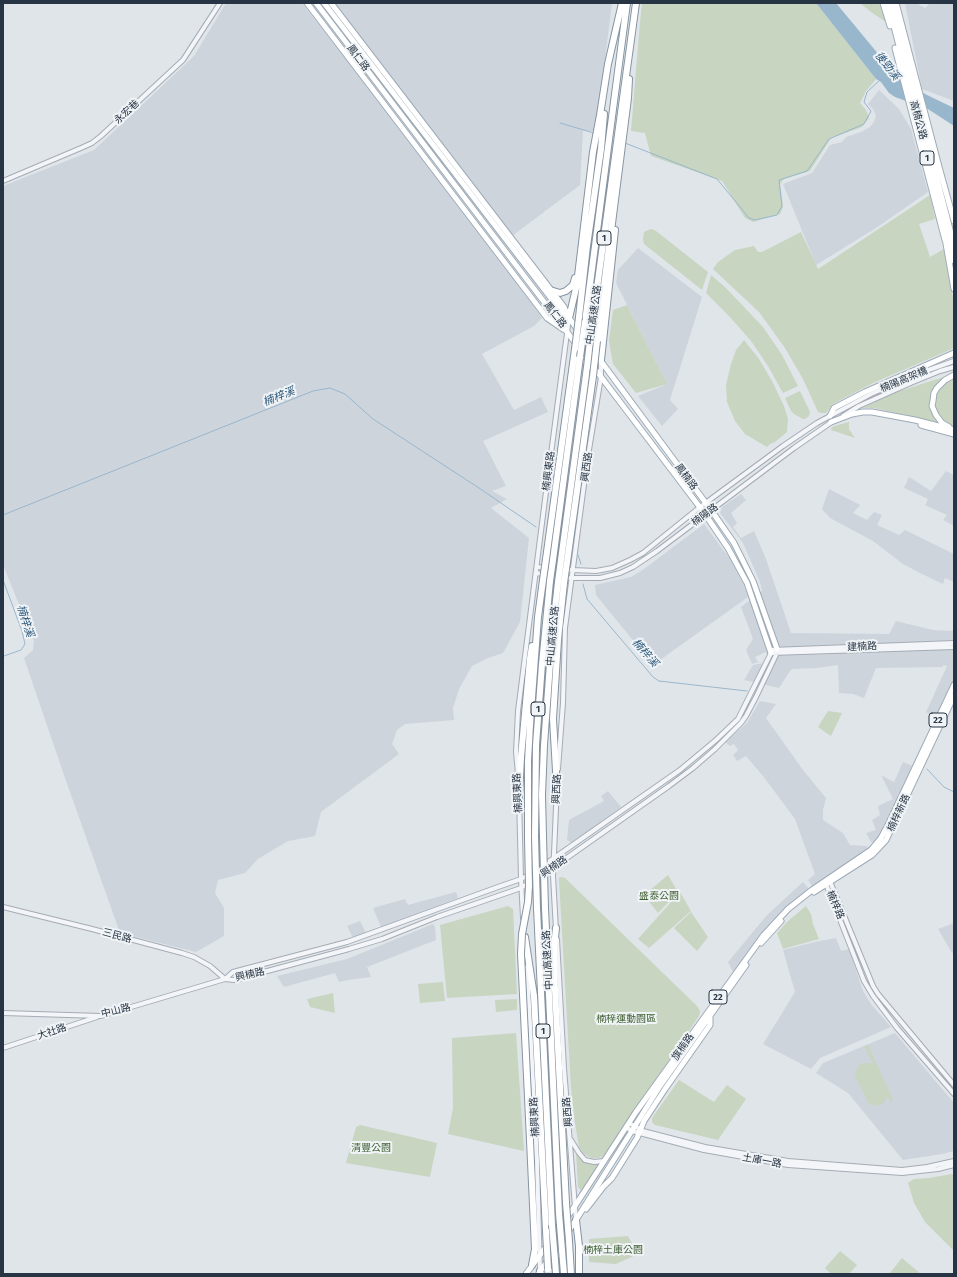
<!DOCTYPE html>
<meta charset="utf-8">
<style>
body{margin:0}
#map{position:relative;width:957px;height:1277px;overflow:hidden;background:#e0e5ea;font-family:"Fira Sans",sans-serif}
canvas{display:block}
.frame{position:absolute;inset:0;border:4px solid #273443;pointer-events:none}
</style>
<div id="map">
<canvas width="957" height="1277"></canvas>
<div class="frame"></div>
</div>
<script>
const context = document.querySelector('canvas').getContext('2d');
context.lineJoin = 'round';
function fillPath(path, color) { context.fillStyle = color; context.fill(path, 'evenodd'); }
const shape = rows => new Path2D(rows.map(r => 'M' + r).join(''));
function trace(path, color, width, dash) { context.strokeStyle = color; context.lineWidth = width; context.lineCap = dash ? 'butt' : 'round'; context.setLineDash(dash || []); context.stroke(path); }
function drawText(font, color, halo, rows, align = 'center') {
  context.font = font + ' "Fira Sans","Noto Sans TC",sans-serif'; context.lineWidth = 4; context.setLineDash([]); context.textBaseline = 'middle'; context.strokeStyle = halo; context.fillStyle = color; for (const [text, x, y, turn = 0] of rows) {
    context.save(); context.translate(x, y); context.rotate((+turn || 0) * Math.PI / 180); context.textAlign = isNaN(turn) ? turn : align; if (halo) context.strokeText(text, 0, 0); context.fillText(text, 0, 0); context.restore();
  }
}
const built = shape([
 [226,3,302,3,399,127,529,298,542,318,534,326,482,354,514,410,541,397,548,412,483,441,506,486,492,491,507,499,491,508,529,538,520,622,503,653,488,658,472,666,459,689,453,708,454,720,405,724,397,730,392,744,399,754,321,812,315,836,288,841,258,859,245,873,218,880,215,893,224,908,224,936,196,952,120,933,65,778,24,658,33,650,34,641,3,565,3,186,94,150,194,56],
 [334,3,612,3,596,131,583,131,580,185,512,236],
 [905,3,916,3,925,8,930,3,954,3,954,101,922,89],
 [879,90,899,109,911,129,928,192,876,228,816,265,783,184,812,173,830,145,842,142,846,137,861,132,870,127,874,122,876,115,873,109,868,104],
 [638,248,702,297,670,400,678,409,662,426,638,396,667,384,616,283,618,270],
 [946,471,954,475,954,526,943,520,947,515,925,505,928,499,904,488,909,477,931,491],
 [829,489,860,505,853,513,867,520,874,512,882,515,877,525,899,535,905,530,954,554,954,582,945,578,943,584,920,573,903,564,873,541,830,518,822,509],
 [741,494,746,500,731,513,737,523,733,527,741,538,754,531,766,559,791,633,889,634,896,621,933,630,954,631,954,681,936,718,926,712,947,666,943,665,943,667,876,668,864,698,853,694,839,693,838,665,817,668,792,669,788,674,779,688,744,680,753,665,764,663,768,656,766,652,755,657,758,662,752,664,746,650,753,639,741,607,762,591,760,582,743,543,720,513,722,507],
 [704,524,730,559,743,584,748,597,653,665,596,595,595,585,631,577,644,569],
 [760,701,776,704,766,718,803,770,826,798,823,810,823,820,843,833,850,845,867,846,868,850,835,871,813,887,808,880,815,874,795,819,763,776,746,756,737,761,733,755,738,750,734,744,730,746,725,742,747,723],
 [903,762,913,766,884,830,874,842,871,842,866,833,876,830,872,820,880,815,878,806,893,799,881,775,894,782],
 [608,791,621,807,572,843,567,840,569,820,604,801,601,796],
 [803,882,809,889,787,908,766,929,733,972,728,962,767,915],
 [456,892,458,898,381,927,373,908,405,899,408,905],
 [360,921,366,933,353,938,347,926],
 [954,923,954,952,952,953,938,929],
 [433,924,435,927,436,940,367,967,371,977,348,980,339,982,335,973,284,987,277,976,347,959],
 [836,938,841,951,849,949,863,991,871,1004,891,1027,820,1058,811,1069,763,1044,795,992,783,950,815,942],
 [895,1033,954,1103,954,1151,942,1154,903,1160,848,1093,816,1073,823,1063]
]);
const green = shape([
 [642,3,816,3,876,79,866,91,860,103,866,110,869,118,862,127,831,138,810,171,784,179,780,184,783,207,780,214,753,222,745,218,722,181,651,156,645,133,631,131,640,22],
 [860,3,880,3,886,22,871,12],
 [930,195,935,219,919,224,930,257,944,249,954,303,954,347,952,349,873,383,833,404,826,413,821,413,818,412,803,379,785,348,759,312,713,269,718,262,735,250,754,246,758,252,762,252,801,232,818,269],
 [652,229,656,231,708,272,702,290,644,244,643,239,644,232,648,230],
 [711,275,726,288,763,327,782,355,798,386,783,393,768,366,751,341,729,316,706,293],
 [627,305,667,384,636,393,613,364,609,341,613,310],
 [744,340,759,359,772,381,784,406,788,419,787,432,775,442,770,444,767,447,745,434,735,421,727,402,726,385,731,364,736,350],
 [954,374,954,426,874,408,863,408,891,394,931,381],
 [800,391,810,412,809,416,805,419,803,419,794,414,791,411,785,398],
 [849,422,849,429,855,438,831,430,832,427,838,425],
 [828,711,842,713,831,736,818,727],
 [668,875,678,892,658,913,644,895],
 [561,877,565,878,697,1006,700,1011,699,1016,605,1155,599,1158,592,1158,587,1156,583,1153,579,1147,575,1123,571,1088,559,880,559,878],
 [680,892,691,911,649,948,638,939],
 [508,906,513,909,517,994,447,998,440,925],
 [806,906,811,914,813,924,819,939,783,949,777,933,787,922],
 [691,912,708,937,697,951,674,928],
 [443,982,445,1001,420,1003,418,984],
 [333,993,335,1013,310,1007,307,999],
 [517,999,517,1010,496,1012,495,1000],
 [516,1033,524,1151,448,1134,453,1108,452,1038],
 [868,1045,893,1100,890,1101,887,1096,884,1103,878,1106,870,1104,868,1102,855,1076,857,1068,861,1063,873,1063,864,1046],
 [679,1080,714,1102,727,1085,746,1099,718,1140,655,1125,652,1122,652,1118],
 [360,1125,437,1143,430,1177,346,1163,356,1127],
 [576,1152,577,1154,600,1165,581,1190,578,1187],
 [952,1174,954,1176,954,1251,925,1222,914,1203,908,1183,914,1179,929,1178],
 [628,1236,638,1254,616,1264,589,1262,589,1239],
 [840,1251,857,1265,849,1274,831,1274,825,1268],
 [902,1258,921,1274,889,1274]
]);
const water = shape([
 [816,3,836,3,899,79,927,95,954,108,954,126,928,109,895,97,889,93,881,82,876,79]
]);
const stream = shape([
 [560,123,594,133],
 [625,143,717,179,749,218,755,220,777,215,782,206,779,180,807,171,829,139,864,124,871,111,864,102,867,92,880,80],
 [3,515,313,391,330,388,345,394,373,419,479,488,536,527],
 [578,555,581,564],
 [3,580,22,631,25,644,21,650,4,656],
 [583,584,587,599,653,677,659,681,747,691],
 [927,769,944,787,954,792]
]);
const minor = shape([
 [3,181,81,148,92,143,101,136,183,60,220,3],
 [843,416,859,406,913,382,940,371,954,367],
 [537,567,572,570,596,571,612,568,630,560,643,553,700,507,783,446,817,423,871,394,920,373,954,361],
 [536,573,561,577],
 [570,578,600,578,620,573,633,567,657,551,794,448,833,421],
 [771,650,954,643],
 [558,769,563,703,565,628,587,462,601,377,601,360],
 [518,774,516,752,518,711,547,484,569,318],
 [519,795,521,879,523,918],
 [829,879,873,986,878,994,954,1085],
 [827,882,826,884,864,981,873,996,897,1028,954,1094],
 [3,907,92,929,182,953,194,957,210,966,225,979],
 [556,930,553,876,557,785],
 [557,939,564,1068,576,1220],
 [527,967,537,1161,540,1271],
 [225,979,233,972,347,942,498,887,521,879,534,872,680,770,716,740,738,719,771,653,954,647],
 [3,1013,101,1016,225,979,234,980,349,949,382,939,437,917,521,888,561,862,669,786,693,768,715,749,741,723,746,716,756,697,777,653],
 [3,1048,97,1017],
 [629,1123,643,1131,705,1147,788,1161,902,1170,927,1167,954,1161],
 [626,1127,632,1131,704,1150,788,1165,902,1173,938,1169,954,1165],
 [571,1140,579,1153,585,1160,594,1162,604,1161]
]);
const major = shape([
 [307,3,547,318,563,329],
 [316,3,567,332,705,514,728,548,747,583,771,653],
 [324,3,560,310,567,316],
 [331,3,564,307,569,318,711,510,734,543,753,581,777,649],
 [883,3,890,26],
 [888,3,954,261],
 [892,3,954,245],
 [896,3,939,167,954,221],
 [895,48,945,240],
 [945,238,954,289],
 [830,416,834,408,865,392,954,353],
 [831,422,852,414,863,412,872,412,915,420,954,430],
 [921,425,954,434],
 [949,427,942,423,936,415,932,406,933,401,934,393,937,388,945,380,954,375],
 [814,892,872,855,886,840,954,696],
 [761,943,781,921],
 [586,1209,603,1187,612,1178,637,1138,644,1121,665,1089,710,1025,710,1016],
 [552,1238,575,1206,636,1112,763,936,788,909,812,890,871,850,881,838,887,827,954,685],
 [539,1273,576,1220,660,1086,746,965],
 [526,1274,548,1244]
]);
const highway = shape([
 [550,290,560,293,566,291,573,285,575,278],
 [579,317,587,246,601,149,604,114],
 [569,318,577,284,593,152,600,115,608,64,622,3],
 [585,322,627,3],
 [591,332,636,3],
 [597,341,628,98,629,79],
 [601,360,615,230],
 [546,559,575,349],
 [553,560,580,357],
 [561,560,587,367],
 [567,562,593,376],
 [557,788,553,719,558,640,564,583],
 [519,797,521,757,530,659,532,646],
 [543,836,542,795,544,745,552,636,558,582],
 [535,837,536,745,542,664,550,581],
 [528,838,528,761,530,725,538,617,543,580],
 [537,908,552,1225],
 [545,908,559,1213],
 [556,928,554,947,554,970,566,1203],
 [525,937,534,996,546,1231],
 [528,1097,535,1249,532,1265],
 [576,1220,579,1246,579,1274],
 [569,1241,571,1274],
 [562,1250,564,1274],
 [555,1260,556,1274],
 [540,1271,541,1274]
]);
const highwayBridge = shape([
 [575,349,579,317],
 [580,357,585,322],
 [587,367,591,332],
 [593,376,597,341],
 [543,580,546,559],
 [550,581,553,560],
 [558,582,561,560],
 [564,583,567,562],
 [543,836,545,908],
 [535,837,537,908],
 [528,838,529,886,528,902,522,934,521,954,528,1097],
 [566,1203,569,1241],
 [559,1213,562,1250],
 [552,1225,555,1260],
 [546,1231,548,1269]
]);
const shields = [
 [927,158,14],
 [604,238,14],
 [538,709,14],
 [938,720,18],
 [718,997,18],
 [543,1031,14]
];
const shieldNames = [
 ["1",927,158],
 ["1",604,238],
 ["1",538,709],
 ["22",938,720],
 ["22",718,997],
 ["1",543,1031]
];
const streetNames = [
 ["鳳仁路",358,58,53],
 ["永宏巷",127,112,-43],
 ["高楠公路",918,120,75],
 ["鳳仁路",555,315,52],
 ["中山高速公路",594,315,-82],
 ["楠陽高架橋",904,380,-23],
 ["興西路",587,467,-82],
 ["楠興東路",549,471,-83],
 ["鳳楠路",686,477,53],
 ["楠陽路",705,515,-37],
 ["中山高速公路",553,636,-85],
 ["建楠路",862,647,-3],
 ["興西路",557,789,-87],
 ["楠興東路",518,793,-93],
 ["楠梓新路",899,813,-65],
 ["興楠路",554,867,-34],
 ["楠梓路",835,905,67],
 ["三民路",117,936,15],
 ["中山高速公路",548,960,-93],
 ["興楠路",250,975,-13],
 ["中山路",116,1011,-14],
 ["大社路",52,1032,-18],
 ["旗楠路",683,1047,-55],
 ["興西路",568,1112,-95],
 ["楠興東路",535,1117,-93],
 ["土庫一路",762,1161,10]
];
const parkNames = [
 ["盛泰公園",659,896],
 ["楠梓運動園區",626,1019],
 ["清豐公園",371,1148],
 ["楠梓土庫公園",613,1250]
];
const waterNames = [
 ["後勁溪",887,66,52],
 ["楠梓溪",279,397,-22],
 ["楠梓溪",25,621,72],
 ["楠梓溪",645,653,49]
];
fillPath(built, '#ced4dc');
fillPath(green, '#c8d5c0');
fillPath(water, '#98b7cd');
trace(stream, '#98b7cd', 1);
trace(minor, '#a5acb5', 6);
trace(major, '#9eabb7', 7);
trace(highway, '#8694a2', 8);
trace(minor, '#f3f5f8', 4);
trace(major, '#fff', 5);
trace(highway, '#fff', 6);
trace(highwayBridge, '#8694a2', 8, []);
trace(highwayBridge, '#fff', 6);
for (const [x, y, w] of shields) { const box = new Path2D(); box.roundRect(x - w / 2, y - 7, w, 14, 3); context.fillStyle = '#f0f4f7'; context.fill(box); trace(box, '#273443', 1); }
drawText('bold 9px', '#273443', null, shieldNames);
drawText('10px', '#273443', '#f0f4f7', streetNames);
drawText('10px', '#406033', '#f0f4f7', parkNames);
drawText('italic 11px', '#2d587b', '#f0f4f7', waterNames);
</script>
